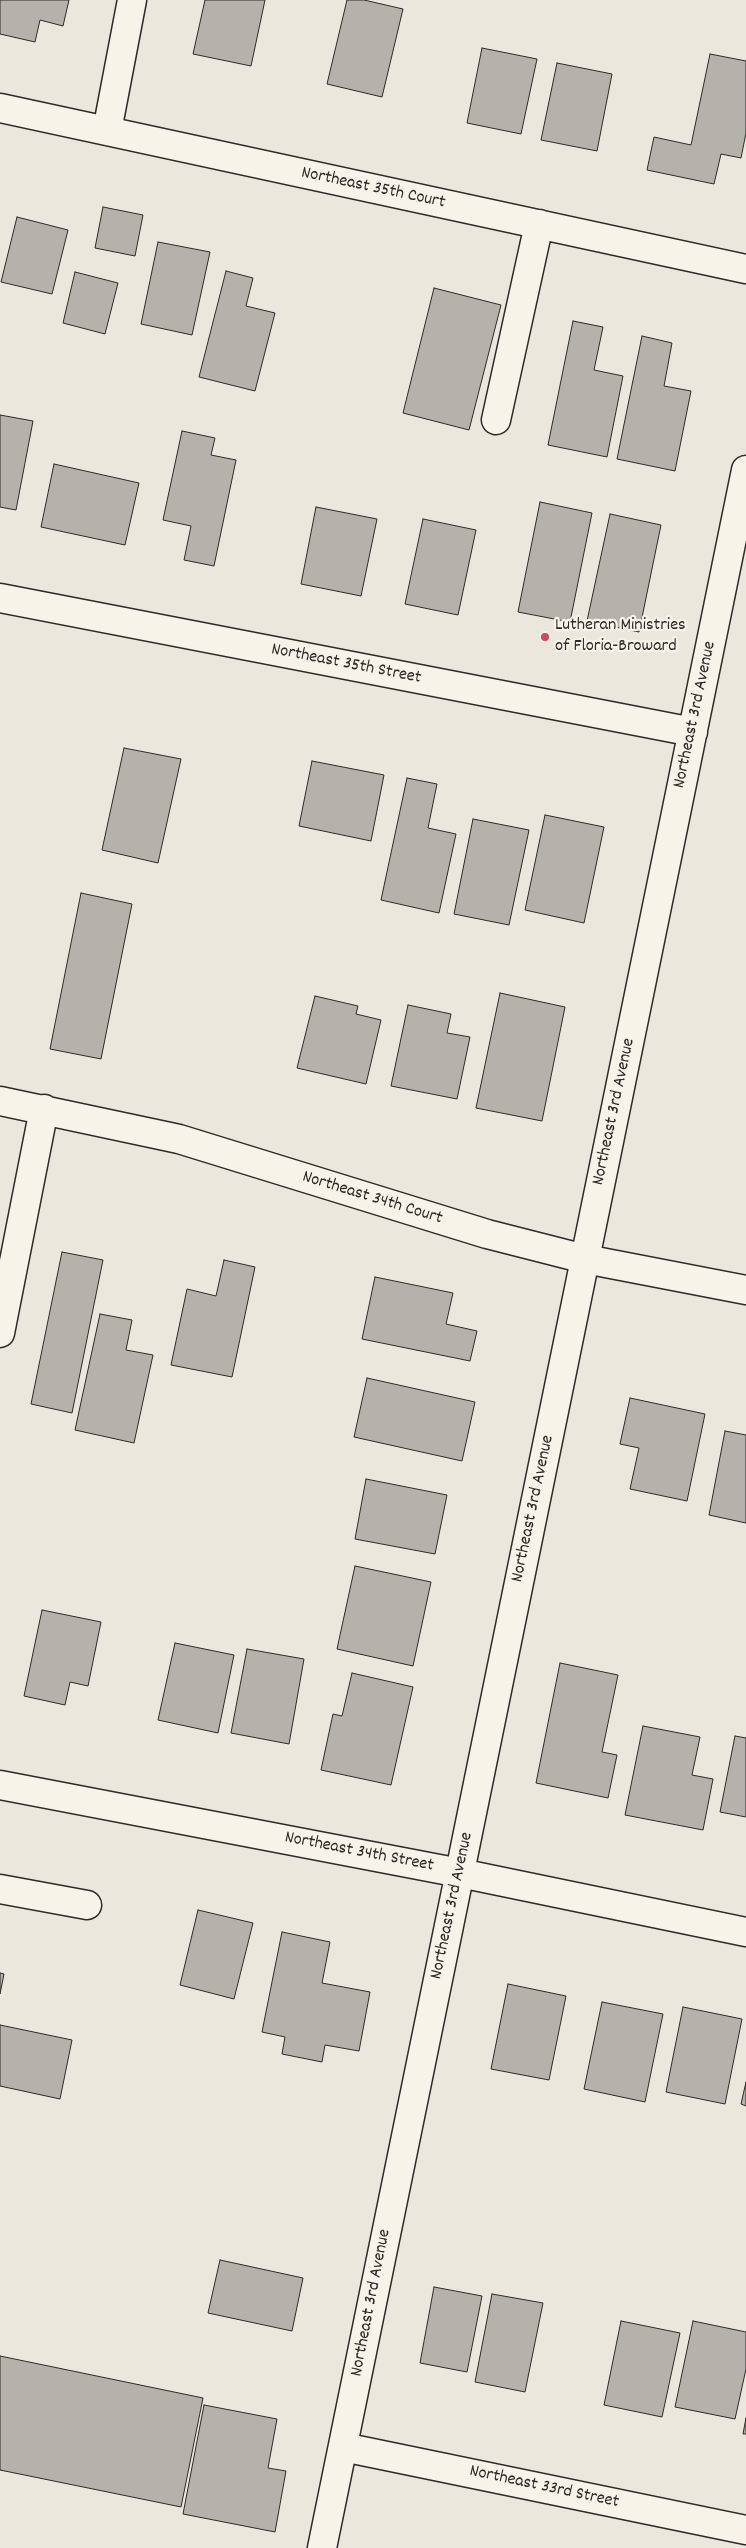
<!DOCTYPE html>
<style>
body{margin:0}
canvas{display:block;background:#ebe7dd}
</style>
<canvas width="746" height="2548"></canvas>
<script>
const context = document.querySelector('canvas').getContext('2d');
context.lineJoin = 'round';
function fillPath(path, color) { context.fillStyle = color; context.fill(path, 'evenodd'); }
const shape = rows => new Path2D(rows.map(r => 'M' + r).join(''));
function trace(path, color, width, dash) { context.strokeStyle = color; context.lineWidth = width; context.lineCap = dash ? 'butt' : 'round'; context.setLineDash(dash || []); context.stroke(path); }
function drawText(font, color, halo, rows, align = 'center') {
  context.font = font + ' Dekko,sans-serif'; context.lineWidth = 4.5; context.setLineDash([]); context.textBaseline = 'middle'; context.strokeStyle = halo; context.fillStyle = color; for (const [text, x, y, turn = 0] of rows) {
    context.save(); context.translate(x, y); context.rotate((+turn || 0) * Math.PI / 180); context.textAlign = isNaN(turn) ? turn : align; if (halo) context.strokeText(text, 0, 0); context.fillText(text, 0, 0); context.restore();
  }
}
const building = shape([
 [0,0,69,0,63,26,40,20,35,42,0,34,0,0],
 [205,0,265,0,251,66,193,54,205,0],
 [347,0,364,0,403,9,382,97,327,84,347,0],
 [482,48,537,59,521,134,467,123,482,48],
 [710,54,746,61,746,133,741,158,721,154,714,184,647,170,654,137,691,145,710,54],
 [557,63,612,74,597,151,541,140,557,63],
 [103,207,143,215,135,256,95,248,103,207],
 [17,217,68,230,52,294,1,282,17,217],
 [158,242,210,252,192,335,141,324,158,242],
 [226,271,253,278,246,306,275,313,255,391,199,377,226,271],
 [75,272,118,283,105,334,63,323,75,272],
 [434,288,501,305,469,430,403,413,434,288],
 [573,321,603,327,594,370,623,376,607,457,548,445,573,321],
 [642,336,672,343,664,386,691,391,675,471,617,459,642,336],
 [0,415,33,421,16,510,0,507,0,415],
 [182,431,215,438,211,455,236,460,214,566,184,560,191,526,163,520,182,431],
 [54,464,139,483,125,545,41,527,54,464],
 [540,502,592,513,570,622,518,612,540,502],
 [316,507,377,519,361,596,301,584,316,507],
 [610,514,661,525,639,632,587,621,610,514],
 [423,519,476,530,458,615,405,604,423,519],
 [124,748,181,759,158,863,102,850,124,748],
 [312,761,384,775,371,841,299,826,312,761],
 [407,778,437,784,428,828,456,834,439,913,381,900,407,778],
 [545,815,604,827,584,923,525,910,545,815],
 [473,819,529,830,509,925,454,914,473,819],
 [81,893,132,904,101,1059,50,1049,81,893],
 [500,993,565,1007,542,1121,476,1108,500,993],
 [315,996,358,1006,356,1014,381,1020,366,1084,297,1068,315,996],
 [408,1005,451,1014,447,1033,470,1037,457,1099,391,1086,408,1005],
 [62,1252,103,1260,72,1413,31,1404,62,1252],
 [224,1260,255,1267,232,1377,171,1365,187,1289,216,1296,224,1260],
 [375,1277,453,1293,446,1324,477,1331,470,1361,362,1339,375,1277],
 [100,1314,132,1320,126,1350,153,1355,134,1443,75,1430,100,1314],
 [367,1378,475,1402,462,1461,354,1437,367,1378],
 [630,1398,705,1414,687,1501,630,1489,639,1448,620,1444,630,1398],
 [725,1431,746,1435,746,1523,709,1515,725,1431],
 [366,1479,447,1495,435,1554,355,1539,366,1479],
 [355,1566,431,1582,413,1666,337,1649,355,1566],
 [42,1610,101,1622,88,1686,70,1682,65,1705,24,1696,42,1610],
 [175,1643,234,1655,218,1733,158,1720,175,1643],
 [247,1649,304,1659,289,1744,231,1733,247,1649],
 [560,1663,618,1675,602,1752,617,1755,608,1798,536,1783,560,1663],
 [352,1673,413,1687,391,1785,321,1770,333,1714,342,1716,352,1673],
 [643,1726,700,1737,692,1775,713,1779,703,1830,625,1815,643,1726],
 [735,1736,746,1738,746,1817,720,1812,735,1736],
 [198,1910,253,1923,234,1999,180,1985,198,1910],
 [282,1932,330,1942,322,1983,370,1992,359,2051,325,2045,322,2062,282,2054,285,2037,262,2032,282,1932],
 [0,1973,4,1974,0,1994,0,1973],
 [508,1984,566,1996,549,2080,491,2069,508,1984],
 [602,2002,663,2014,645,2102,584,2089,602,2002],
 [683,2007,742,2019,725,2104,666,2092,683,2007],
 [0,2025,72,2040,60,2099,0,2086,0,2025],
 [746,2082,746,2106,741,2104,746,2082],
 [220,2260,303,2278,292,2331,208,2313,220,2260],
 [434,2287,482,2296,467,2372,420,2363,434,2287],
 [492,2294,543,2303,525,2392,475,2382,492,2294],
 [621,2321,680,2333,662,2417,604,2405,621,2321],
 [693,2321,746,2332,746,2369,735,2419,675,2407,693,2321],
 [0,2356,203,2398,181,2507,0,2470,0,2356],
 [204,2405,277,2419,268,2468,286,2471,275,2532,183,2514,204,2405],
 [746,2418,746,2434,743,2434,746,2418]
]);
const minor = shape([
 [0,108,746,269],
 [107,131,132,0],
 [496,420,539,224],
 [0,598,693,732],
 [0,1101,179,1139,487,1234,585,1259,746,1290],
 [0,1333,44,1109],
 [0,1785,460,1873,746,1932],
 [0,1889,87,1905],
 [343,2447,746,2530],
 [322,2548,746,470]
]);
const markers = [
 [545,637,5,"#d1495b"]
];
const streetNames = [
 ["Northeast 35th Court",373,189,12],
 ["Northeast 35th Street",346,665,11],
 ["Northeast 3rd Avenue",696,715,-78],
 ["Northeast 3rd Avenue",615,1112,-78],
 ["Northeast 34th Court",372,1199,17],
 ["Northeast 3rd Avenue",534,1509,-78],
 ["Northeast 34th Street",359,1853,11],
 ["Northeast 3rd Avenue",453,1906,-78],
 ["Northeast 3rd Avenue",372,2303,-79],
 ["Northeast 33rd Street",544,2488,12]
];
const poiNames = [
 ["Lutheran Ministries",555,627],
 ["of Floria-Broward",555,648]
];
fillPath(building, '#b5b2ab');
trace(building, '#2b2b2b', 1);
trace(minor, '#2b2b2b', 31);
trace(minor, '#f7f3e8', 28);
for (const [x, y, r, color] of markers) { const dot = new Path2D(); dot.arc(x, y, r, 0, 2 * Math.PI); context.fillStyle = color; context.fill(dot); trace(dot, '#f7f3e8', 2); }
drawText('18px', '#2b2b2b', '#f7f3e8', streetNames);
drawText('18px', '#2b2b2b', '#f7f3e8', poiNames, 'left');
</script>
